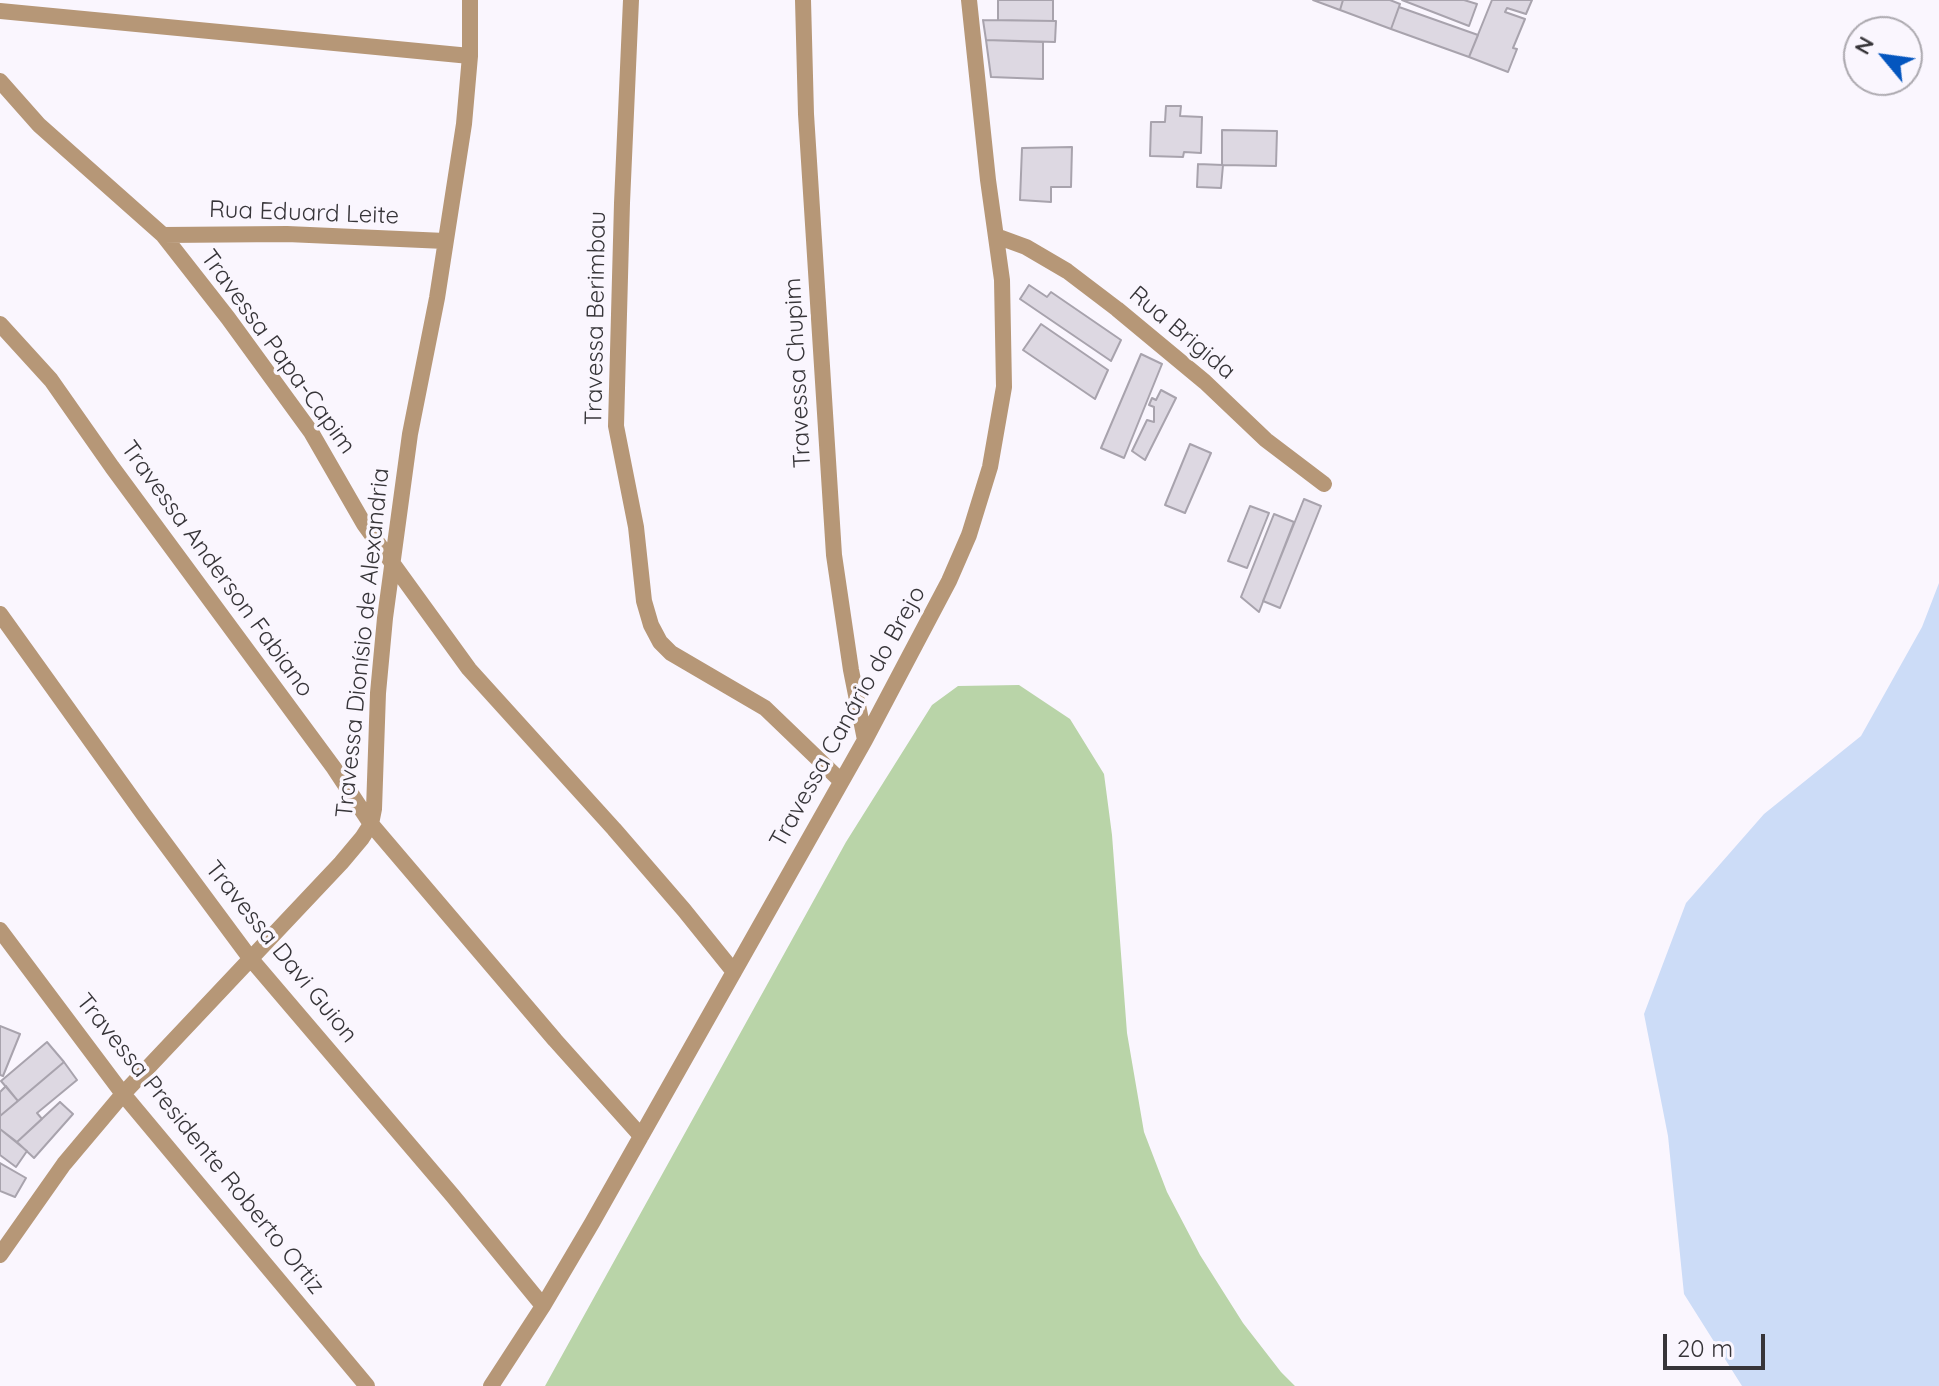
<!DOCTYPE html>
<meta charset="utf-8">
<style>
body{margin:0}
#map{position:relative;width:1939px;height:1386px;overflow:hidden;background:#faf6fe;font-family:Quicksand,sans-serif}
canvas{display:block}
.north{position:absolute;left:1843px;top:16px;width:80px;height:80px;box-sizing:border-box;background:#faf6fe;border:2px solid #aca9af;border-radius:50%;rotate:299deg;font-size:22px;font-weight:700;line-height:32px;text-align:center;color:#373539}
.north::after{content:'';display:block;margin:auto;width:28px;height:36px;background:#0456bf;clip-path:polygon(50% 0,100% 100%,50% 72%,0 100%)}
.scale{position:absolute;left:1663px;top:1334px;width:102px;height:36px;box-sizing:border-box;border:4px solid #373539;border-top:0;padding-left:10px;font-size:24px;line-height:28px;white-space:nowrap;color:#373539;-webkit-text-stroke:6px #faf6fe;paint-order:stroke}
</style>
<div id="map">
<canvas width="1939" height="1386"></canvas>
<div class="north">N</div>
<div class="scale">20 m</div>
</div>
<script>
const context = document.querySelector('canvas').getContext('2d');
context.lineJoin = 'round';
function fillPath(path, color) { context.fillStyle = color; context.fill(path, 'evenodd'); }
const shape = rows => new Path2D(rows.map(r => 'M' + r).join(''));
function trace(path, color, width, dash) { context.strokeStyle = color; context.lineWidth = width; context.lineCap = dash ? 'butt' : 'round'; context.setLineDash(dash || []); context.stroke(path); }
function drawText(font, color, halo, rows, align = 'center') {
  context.font = font + ' Quicksand,sans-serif'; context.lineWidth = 7; context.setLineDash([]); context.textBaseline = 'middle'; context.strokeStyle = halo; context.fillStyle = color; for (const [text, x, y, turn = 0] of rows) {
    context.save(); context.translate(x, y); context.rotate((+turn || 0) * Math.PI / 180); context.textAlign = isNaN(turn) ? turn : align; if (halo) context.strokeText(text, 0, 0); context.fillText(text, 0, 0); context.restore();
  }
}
const green = shape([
 [1019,685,1070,719,1104,774,1112,835,1127,1033,1144,1132,1167,1192,1200,1255,1243,1323,1281,1372,1295,1386,545,1386,846,842,932,705,958,686]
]);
const water = shape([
 [1939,583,1939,1386,1742,1386,1684,1294,1668,1136,1644,1014,1686,903,1764,814,1861,736,1922,627]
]);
const building = shape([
 [998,0,1053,0,1053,21,998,20,998,0],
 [1313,0,1343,0,1340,10,1313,0],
 [1343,0,1390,0,1400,4,1391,29,1340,10,1343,0],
 [1402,0,1464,0,1477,4,1469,26,1402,0],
 [1492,0,1532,0,1526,14,1507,8,1505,12,1525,19,1513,48,1517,49,1508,72,1469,57,1492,0],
 [1399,7,1478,35,1469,57,1391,29,1399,7],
 [983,20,1056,21,1055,42,986,40,983,20],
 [986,40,1043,42,1043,79,991,77,986,40],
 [1166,106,1181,106,1180,116,1202,117,1201,153,1184,152,1183,157,1150,156,1151,122,1165,122,1166,106],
 [1222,130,1277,131,1276,166,1222,165,1222,130],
 [1072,147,1071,187,1051,187,1051,202,1020,200,1022,148,1072,147],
 [1198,164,1223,165,1221,188,1197,187,1198,164],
 [1029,285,1047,297,1051,292,1121,340,1111,361,1020,299,1029,285],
 [1041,324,1108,370,1095,399,1023,350,1041,324],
 [1141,354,1162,364,1124,458,1101,448,1141,354],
 [1161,390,1176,398,1145,460,1132,451,1147,420,1154,422,1154,407,1149,405,1152,398,1156,400,1161,390],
 [1190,444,1211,453,1185,513,1165,505,1190,444],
 [1304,499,1321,506,1280,608,1263,601,1304,499],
 [1250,506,1269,513,1247,568,1228,561,1250,506],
 [1274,514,1294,522,1259,612,1241,597,1274,514],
 [0,1026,20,1034,3,1076,0,1075,0,1026],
 [47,1042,64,1062,18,1101,1,1081,47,1042],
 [64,1062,77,1080,37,1113,42,1119,17,1142,0,1129,0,1116,64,1062],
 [6,1086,18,1101,0,1116,0,1092,6,1086],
 [60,1102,73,1114,34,1158,17,1142,60,1102],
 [0,1129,27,1151,16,1167,0,1155,0,1129],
 [0,1163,26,1178,15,1197,0,1191,0,1163]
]);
const minor = shape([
 [631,0,622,203,616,426,636,527,644,601,651,625,660,642,671,653,765,708,841,781],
 [803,0,806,114,834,555,851,670,865,740],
 [0,11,470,56],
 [0,81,39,125,163,235,228,318,311,432,364,524,469,669,614,829,684,910,734,972],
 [163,235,287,234,445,241],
 [996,236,1026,247,1067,271,1117,309,1205,382,1266,440,1324,484],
 [0,324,51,380,112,467,334,768,371,824,555,1040,641,1136],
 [0,614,144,815,250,958,453,1196,543,1306],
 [0,930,123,1094,367,1386],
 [0,1255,64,1164,123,1094,341,863,362,838,371,824,374,809,378,693,385,618,410,434,437,298,464,124,470,56,470,0],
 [491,1386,543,1306,592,1223,865,740,949,581,969,535,990,467,1004,387,1002,280,988,180,969,0]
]);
const streetNames = [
 ["Rua Eduard Leite",304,213,2],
 ["Travessa Berimbau",596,318,-89],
 ["Rua Brigida",1182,333,40],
 ["Travessa Papa-Capim",278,352,54],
 ["Travessa Chupim",798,373,-93],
 ["Travessa Anderson Fabiano",217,569,54],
 ["Travessa Dionísio de Alexandria",363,643,-84],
 ["Travessa Canário do Brejo",848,717,-61],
 ["Travessa Davi Guion",281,952,51],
 ["Travessa Presidente Roberto Ortiz",200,1144,51]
];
fillPath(green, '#b9d4a8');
fillPath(water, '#ccdcf7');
fillPath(building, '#ddd8e2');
trace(building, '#a8a3ad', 2);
trace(minor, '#b69777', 16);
drawText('24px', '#373539', '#faf6fe', streetNames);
</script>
